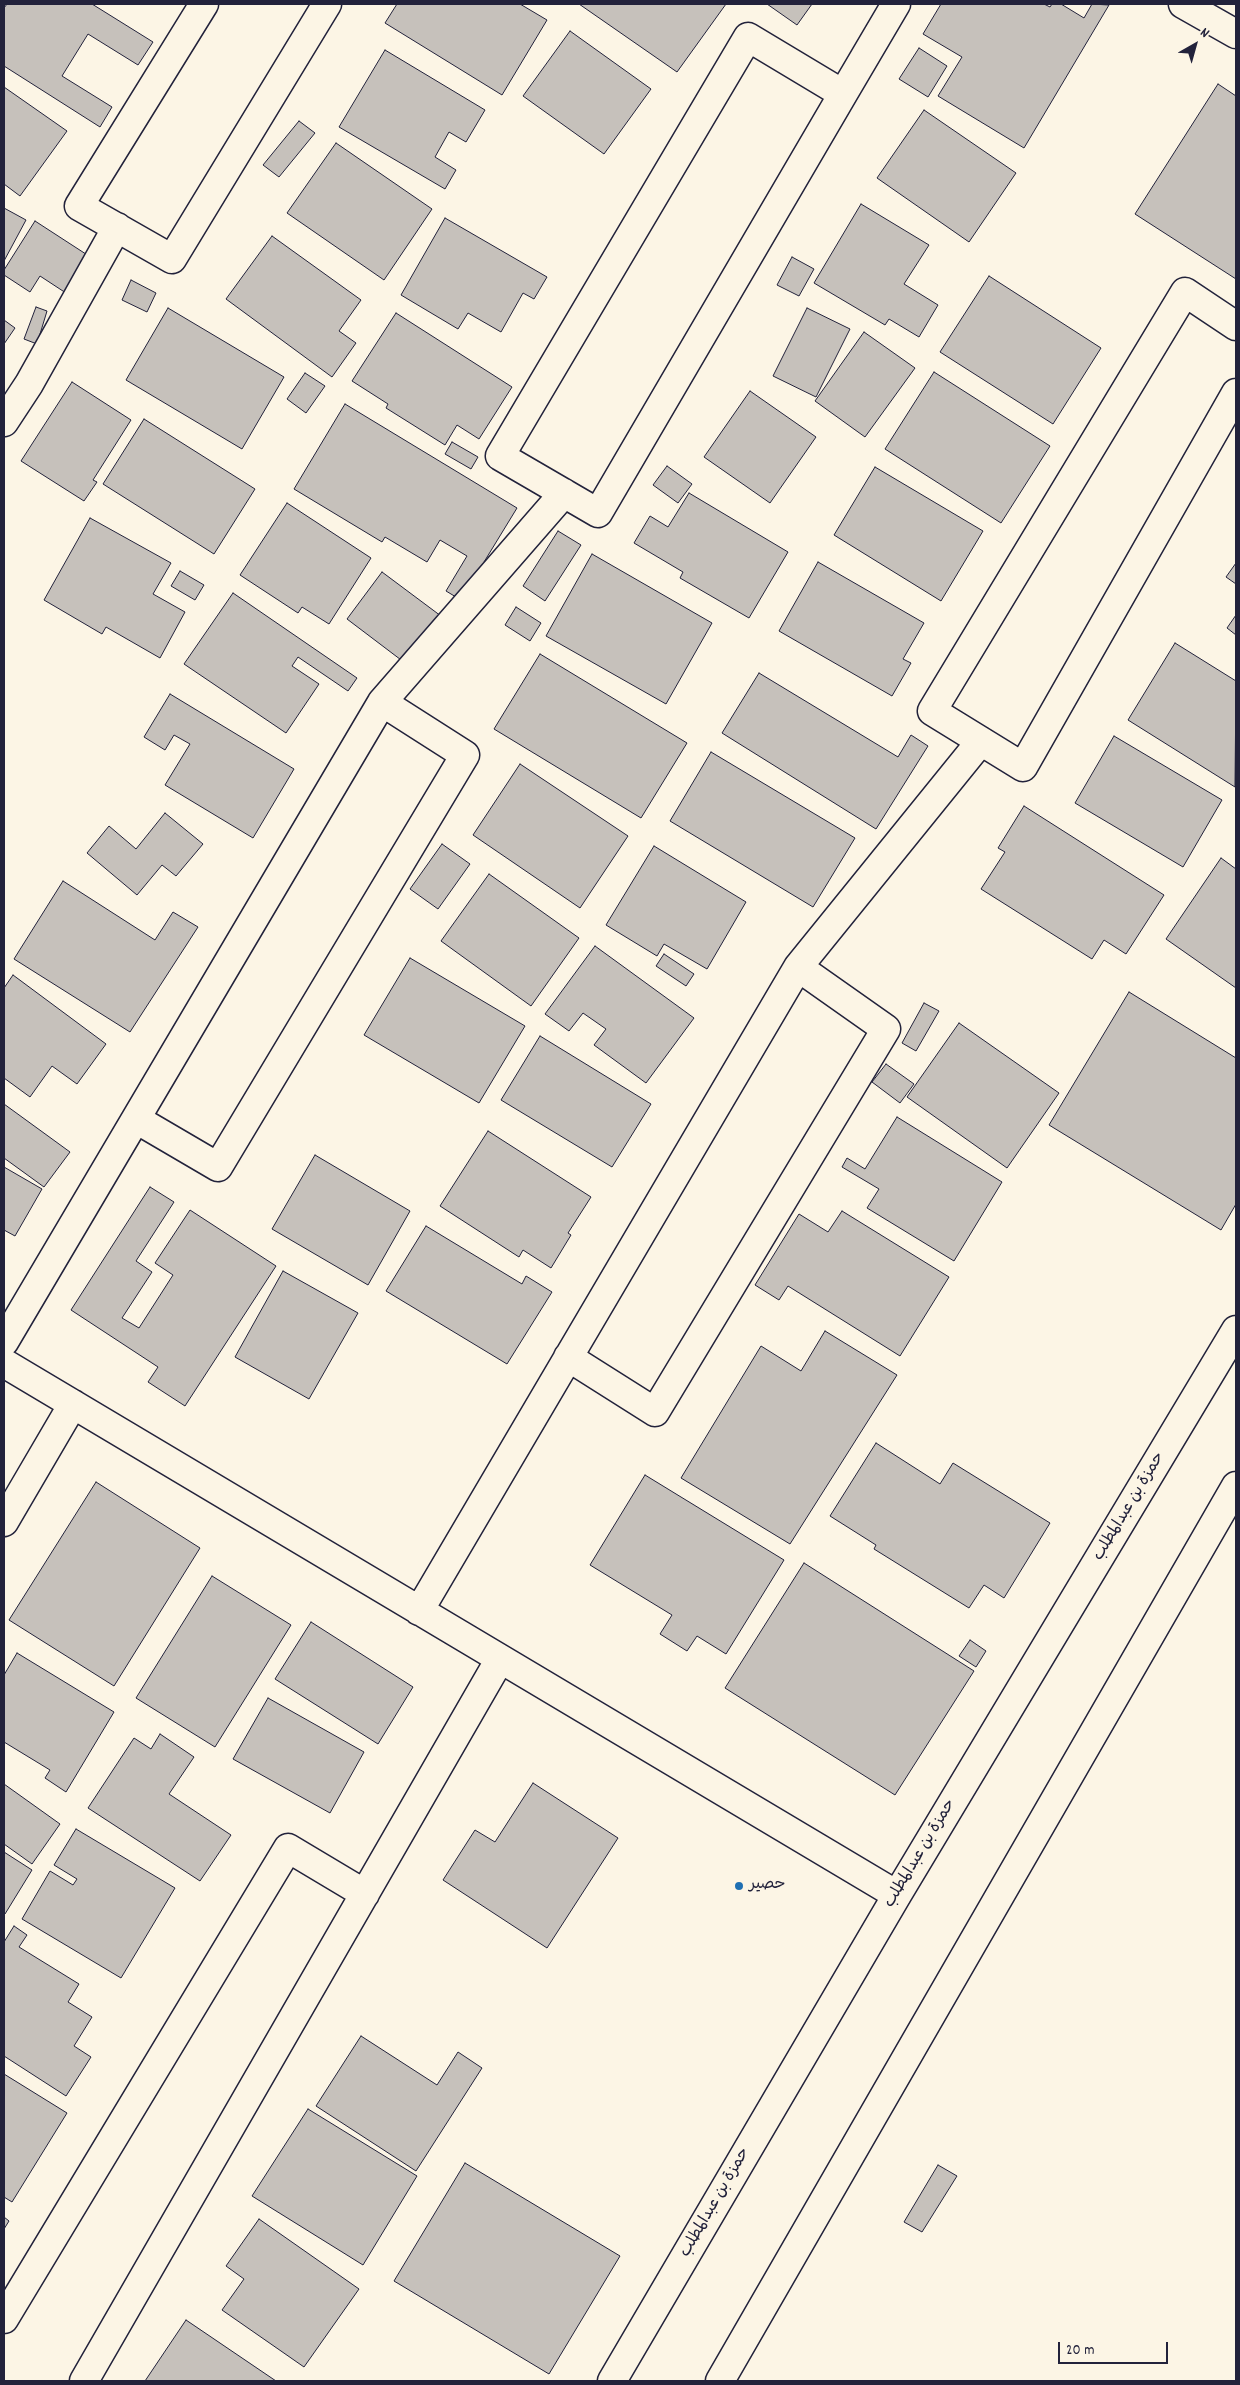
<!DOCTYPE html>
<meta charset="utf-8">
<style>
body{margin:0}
#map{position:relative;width:1240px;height:2385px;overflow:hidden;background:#fcf5e5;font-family:Dekko,sans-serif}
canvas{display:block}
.frame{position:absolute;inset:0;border:5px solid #22223b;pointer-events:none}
.north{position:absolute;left:1170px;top:20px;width:50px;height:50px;-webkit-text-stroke:4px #fcf5e5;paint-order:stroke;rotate:38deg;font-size:14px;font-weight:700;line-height:20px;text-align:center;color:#22223b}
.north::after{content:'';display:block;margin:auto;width:18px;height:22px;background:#22223b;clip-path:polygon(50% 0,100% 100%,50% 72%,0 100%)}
.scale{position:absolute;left:1058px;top:2342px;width:110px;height:22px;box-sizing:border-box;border:2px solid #22223b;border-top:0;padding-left:6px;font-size:15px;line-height:18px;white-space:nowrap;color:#22223b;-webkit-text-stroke:4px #fcf5e5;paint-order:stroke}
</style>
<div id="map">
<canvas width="1240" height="2385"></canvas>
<div class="frame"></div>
<div class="north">N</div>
<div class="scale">20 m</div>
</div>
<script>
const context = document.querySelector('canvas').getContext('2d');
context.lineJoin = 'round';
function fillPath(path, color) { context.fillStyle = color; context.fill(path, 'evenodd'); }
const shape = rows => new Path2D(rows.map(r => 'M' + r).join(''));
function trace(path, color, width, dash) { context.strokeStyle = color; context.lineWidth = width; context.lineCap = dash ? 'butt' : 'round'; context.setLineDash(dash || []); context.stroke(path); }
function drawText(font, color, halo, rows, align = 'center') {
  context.font = font + ' Dekko,"Playpen Sans Arabic",sans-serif'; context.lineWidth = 4.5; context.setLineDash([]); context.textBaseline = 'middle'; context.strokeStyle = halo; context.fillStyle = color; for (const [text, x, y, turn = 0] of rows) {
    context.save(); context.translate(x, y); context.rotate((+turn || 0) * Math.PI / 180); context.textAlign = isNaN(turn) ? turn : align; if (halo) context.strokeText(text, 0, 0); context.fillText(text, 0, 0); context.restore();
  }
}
const building = shape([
 [7,4,92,4,153,42,138,65,88,34,62,76,112,107,100,127,4,66,4,8,7,4],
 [397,4,520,4,547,20,502,95,385,23,397,4],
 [579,4,726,4,677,72,579,4],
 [767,4,812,4,797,25,767,4],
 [941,4,1044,4,1050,7,1052,4,1061,4,1084,18,1092,4,1109,5,1024,148,938,96,962,57,923,34,941,4],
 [570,31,651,89,604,154,523,96,570,31],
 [919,48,947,66,928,97,899,79,919,48],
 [385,50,485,110,466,142,449,132,435,157,456,170,445,189,339,127,385,50],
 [1218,84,1236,96,1236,279,1135,214,1218,84],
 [4,87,67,131,20,196,4,184,4,87],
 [924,110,1016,173,969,242,877,178,924,110],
 [299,121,315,133,279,177,263,165,299,121],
 [336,143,432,209,384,280,287,213,336,143],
 [861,204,929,245,904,284,938,305,919,337,889,319,885,325,814,283,861,204],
 [4,208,26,220,4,261,4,208],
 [445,218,547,277,534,299,523,293,501,332,468,313,458,329,401,295,445,218],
 [35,221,92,258,69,295,40,276,30,292,4,275,4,270,35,221],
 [272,236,361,300,339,331,356,343,332,377,226,299,272,236],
 [792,257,814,269,799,296,777,285,792,257],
 [989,276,1101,348,1053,424,940,352,989,276],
 [131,280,156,293,147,312,122,300,131,280],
 [36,307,47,311,37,344,24,339,36,307],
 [168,308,284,377,242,449,126,380,168,308],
 [807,308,850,329,816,397,773,376,807,308],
 [396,313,512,387,479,439,457,425,445,445,386,408,388,404,352,381,396,313],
 [4,320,15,328,4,344,4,320],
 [864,332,915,368,865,437,815,401,864,332],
 [934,372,1050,446,1001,523,885,449,934,372],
 [305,373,325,386,306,413,287,399,305,373],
 [72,382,131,420,93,480,97,482,84,501,21,461,72,382],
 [750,391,816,437,770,503,704,457,750,391],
 [345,404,517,508,484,562,489,566,466,603,446,591,467,556,440,540,427,562,385,537,382,542,294,489,345,404],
 [144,419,255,489,214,554,103,484,144,419],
 [452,442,478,457,471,469,445,454,452,442],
 [667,466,692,484,678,503,653,485,667,466],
 [875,467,983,531,941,601,834,535,875,467],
 [689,493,788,552,749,618,680,578,683,572,634,543,650,516,668,527,689,493],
 [287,503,371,558,329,624,302,607,298,613,240,575,287,503],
 [90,518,171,563,153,594,185,612,160,658,106,627,102,634,44,600,90,518],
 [558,531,581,545,545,601,523,586,558,531],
 [592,554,712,623,666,704,546,636,592,554],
 [818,562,924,623,903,659,911,663,892,696,779,631,818,562],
 [1236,563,1236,584,1226,577,1236,563],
 [180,571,204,585,195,600,171,586,180,571],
 [382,572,449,622,413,669,347,619,382,572],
 [233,593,357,678,348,691,298,657,292,666,319,684,286,733,184,664,233,593],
 [516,607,541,623,530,641,505,625,516,607],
 [1236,615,1236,635,1227,628,1236,615],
 [1175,643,1236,681,1235,787,1128,720,1175,643],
 [540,654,687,743,641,818,494,729,540,654],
 [759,673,898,757,911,735,928,746,876,829,722,733,759,673],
 [170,694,294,769,253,838,165,785,190,744,174,735,165,750,144,737,170,694],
 [1114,736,1222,800,1183,867,1075,803,1114,736],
 [711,752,855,838,813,907,670,821,711,752],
 [520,764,628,836,580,908,473,835,520,764],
 [1024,806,1164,895,1126,954,1104,940,1092,959,981,889,1005,852,998,848,1024,806],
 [165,813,203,844,176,876,162,865,137,895,87,853,109,826,136,849,165,813],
 [442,844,470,864,438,909,410,889,442,844],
 [654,846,746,902,707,969,664,944,657,956,606,925,654,846],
 [1221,858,1236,869,1236,988,1166,939,1221,858],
 [489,874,579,938,531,1006,441,941,489,874],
 [63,881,155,940,173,912,198,927,130,1032,14,959,63,881],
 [595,946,694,1018,646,1083,594,1045,606,1029,583,1013,569,1031,545,1014,595,946],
 [664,954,694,974,686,986,656,966,664,954],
 [410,958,525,1026,479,1103,364,1035,410,958],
 [13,975,106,1044,77,1084,52,1066,30,1097,4,1078,4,988,13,975],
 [1129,992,1236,1058,1236,1204,1221,1230,1049,1125,1129,992],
 [924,1003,939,1011,916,1051,902,1043,924,1003],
 [959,1023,1059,1093,1007,1168,907,1097,959,1023],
 [540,1036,651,1104,612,1167,501,1100,540,1036],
 [886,1064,914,1084,900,1103,872,1082,886,1064],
 [4,1104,70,1152,44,1187,4,1158,4,1104],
 [897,1117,1002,1182,954,1261,867,1208,879,1189,842,1167,847,1158,865,1169,897,1117],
 [488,1131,591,1197,568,1233,571,1235,551,1268,523,1250,519,1257,440,1206,488,1131],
 [315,1155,410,1211,368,1285,272,1229,315,1155],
 [4,1167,42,1189,15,1236,4,1230,4,1167],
 [150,1187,174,1202,136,1261,152,1272,122,1318,139,1328,173,1275,155,1263,190,1210,276,1266,185,1406,148,1382,158,1367,71,1310,150,1187],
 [842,1211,949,1277,900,1356,788,1286,779,1300,755,1285,799,1214,828,1232,842,1211],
 [426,1226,522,1284,526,1276,552,1292,507,1364,386,1291,426,1226],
 [283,1271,358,1313,309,1399,235,1357,283,1271],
 [825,1331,897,1375,790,1544,681,1478,761,1346,801,1371,825,1331],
 [876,1443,940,1484,953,1463,1050,1523,1004,1598,984,1585,969,1608,874,1549,876,1545,830,1516,876,1443],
 [645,1475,784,1560,726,1654,697,1636,687,1651,660,1634,672,1615,590,1565,645,1475],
 [96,1482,200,1548,114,1686,9,1620,96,1482],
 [804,1563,974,1671,895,1795,725,1688,804,1563],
 [212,1576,291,1625,215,1747,136,1698,212,1576],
 [311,1622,413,1687,378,1744,275,1679,311,1622],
 [970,1640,986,1651,976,1667,959,1656,970,1640],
 [17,1653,114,1712,66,1792,45,1778,50,1770,4,1742,4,1675,17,1653],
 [268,1698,364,1752,330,1813,233,1759,268,1698],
 [160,1734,194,1757,169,1794,231,1835,200,1881,88,1808,134,1738,151,1749,160,1734],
 [533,1783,618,1838,547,1948,443,1880,475,1830,495,1842,533,1783],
 [4,1784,60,1824,32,1864,4,1844,4,1784],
 [76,1829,175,1888,121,1978,22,1919,50,1871,73,1885,77,1879,54,1865,76,1829],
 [4,1852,32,1870,5,1914,4,1913,4,1852],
 [14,1926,27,1935,19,1947,79,1984,68,2002,92,2017,74,2046,91,2057,66,2096,4,2056,4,1942,14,1926],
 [361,2036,437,2085,458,2052,482,2068,416,2171,316,2106,361,2036],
 [4,2074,67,2113,12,2202,4,2197,4,2074],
 [308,2109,417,2176,363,2265,252,2196,308,2109],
 [465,2163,620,2256,549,2374,394,2281,465,2163],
 [938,2165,957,2176,922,2232,904,2222,938,2165],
 [4,2217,9,2221,4,2229,4,2217],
 [259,2219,359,2289,304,2367,222,2310,244,2279,226,2266,259,2219],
 [186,2320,276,2381,145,2381,186,2320]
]);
const minor = shape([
 [204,4,79,206,172,259,327,4],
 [1183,4,1236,34],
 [843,94,748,37,500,456,598,513,843,94,896,4],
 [1236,326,1185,292,932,711,1023,767,1236,393],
 [4,422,29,384,117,227],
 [382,702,564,493],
 [798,967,981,741],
 [4,1342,382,702,465,755,218,1167,136,1119],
 [4,1363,897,1895],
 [4,1522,73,1404],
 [419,1611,798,967,886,1029,655,1412,568,1357],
 [4,2319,288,1848,365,1894],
 [84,2381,500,1659],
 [612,2381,897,1895,1236,1330],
 [720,2381,1236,1486]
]);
const markers = [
 [739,1886,5,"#1f6fb2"]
];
const streetNames = [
 ["حمزة بن عبدالمطلب",1130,1507,-59],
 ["حمزة بن عبدالمطلب",921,1854,-59],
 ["حمزة بن عبدالمطلب",716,2203,-60]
];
const poiNames = [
 ["حصير",749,1886]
];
fillPath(building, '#c6c1bb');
trace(building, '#22223b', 1);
trace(minor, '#22223b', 31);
trace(minor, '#fcf5e5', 28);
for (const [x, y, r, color] of markers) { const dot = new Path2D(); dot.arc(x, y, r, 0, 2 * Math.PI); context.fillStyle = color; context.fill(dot); trace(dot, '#fcf5e5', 2); }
drawText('16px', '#22223b', '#fcf5e5', streetNames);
drawText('16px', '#22223b', '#fcf5e5', poiNames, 'left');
</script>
